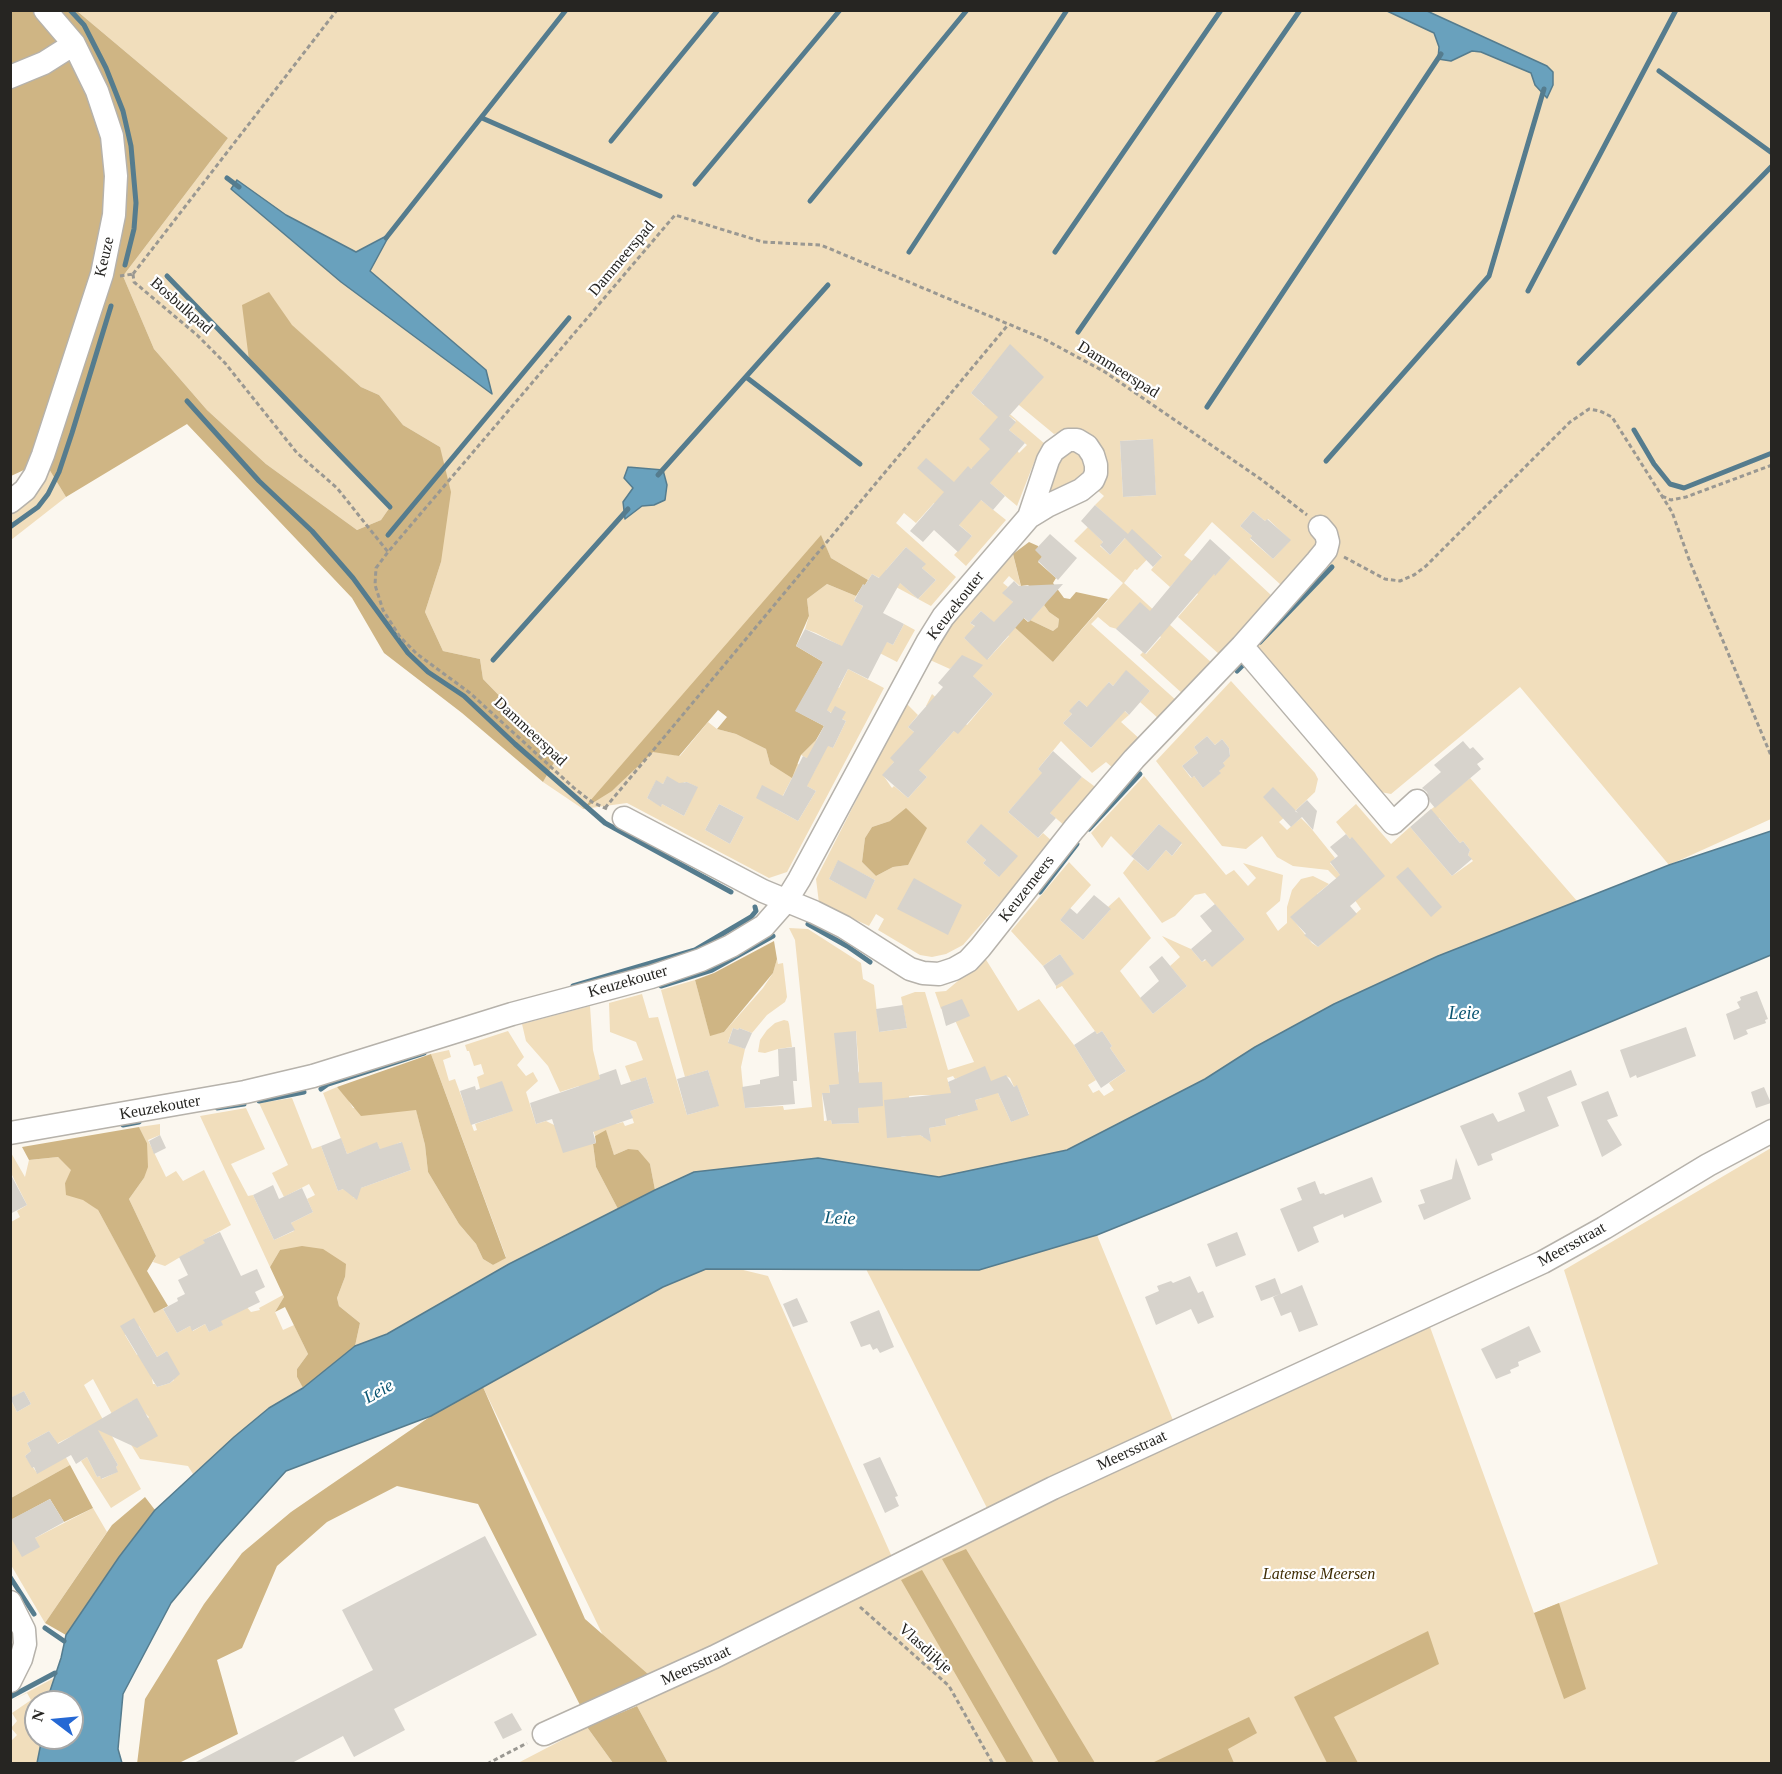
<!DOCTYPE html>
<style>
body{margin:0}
#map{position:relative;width:1782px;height:1774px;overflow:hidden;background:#fbf7ef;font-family:"Times New Roman",serif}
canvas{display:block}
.frame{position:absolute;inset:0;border:12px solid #262522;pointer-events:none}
.north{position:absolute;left:24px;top:1690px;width:60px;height:60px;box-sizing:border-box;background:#fff;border:2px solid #a8a8a7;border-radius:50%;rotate:286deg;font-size:16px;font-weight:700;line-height:24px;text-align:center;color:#262522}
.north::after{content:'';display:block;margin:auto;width:21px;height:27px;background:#2568d4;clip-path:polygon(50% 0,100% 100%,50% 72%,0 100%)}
</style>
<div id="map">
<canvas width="1782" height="1774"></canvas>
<div class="frame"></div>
<div class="north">N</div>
</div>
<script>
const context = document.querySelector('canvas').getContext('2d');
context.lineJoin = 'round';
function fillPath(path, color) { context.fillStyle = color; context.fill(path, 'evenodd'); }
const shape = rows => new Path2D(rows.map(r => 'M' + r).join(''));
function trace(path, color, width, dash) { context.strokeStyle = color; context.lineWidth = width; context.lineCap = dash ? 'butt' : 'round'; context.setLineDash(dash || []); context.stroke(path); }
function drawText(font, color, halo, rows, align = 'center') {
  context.font = font + ' "Times New Roman",serif'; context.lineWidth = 4.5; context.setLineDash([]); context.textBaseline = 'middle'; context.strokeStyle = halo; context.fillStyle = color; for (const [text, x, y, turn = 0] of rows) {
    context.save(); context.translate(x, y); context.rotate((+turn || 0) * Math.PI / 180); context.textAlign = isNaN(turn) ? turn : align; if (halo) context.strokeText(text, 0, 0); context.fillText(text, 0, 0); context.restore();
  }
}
const green = shape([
 [77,11,1387,11,1434,33,1439,47,1451,61,1472,51,1481,52,1531,73,1535,85,1547,98,1553,85,1553,72,1547,66,1427,11,1771,11,1771,819,1669,865,1520,687,1391,794,1375,791,1249,645,1281,585,1212,522,1184,555,1192,561,1195,558,1215,575,1231,558,1271,595,1220,655,1178,617,1198,594,1179,577,1170,587,1151,570,1162,556,1155,551,1137,570,1135,569,1124,583,1213,664,1184,695,1140,655,1143,652,1146,654,1161,637,1140,619,1117,629,1110,627,1098,617,1091,624,1177,701,1159,719,1140,702,1150,691,1126,671,1113,686,1109,682,1102,691,1129,715,1121,722,1142,741,1114,769,1106,762,1092,773,1061,741,1038,769,1066,794,1082,777,1098,789,1066,827,1026,792,1008,812,1038,838,1043,833,1053,842,963,945,946,954,932,957,920,955,878,930,884,919,876,914,869,926,819,903,816,879,906,703,918,715,908,727,936,751,954,731,926,706,932,694,967,725,993,694,957,662,950,669,930,660,945,635,975,592,1013,554,1021,587,1009,576,1003,583,1008,587,1003,593,1013,602,1053,662,1123,583,1074,541,1088,527,1103,542,1100,546,1110,555,1128,535,1095,505,1104,496,1097,490,1103,480,1064,431,1054,434,1002,391,992,367,971,393,984,405,991,398,1045,444,1035,460,1017,506,972,468,971,469,981,500,1006,520,966,566,954,555,972,536,934,503,916,523,904,513,896,523,956,577,931,606,872,574,868,580,831,558,821,536,612,791,653,751,680,756,708,722,717,729,736,734,766,749,770,764,794,762,814,772,818,764,801,755,816,740,833,748,846,721,803,697,815,676,839,688,848,669,884,688,787,872,769,878,627,803,583,809,543,782,558,756,483,679,480,659,443,651,425,612,441,562,440,447,403,425,379,395,361,387,291,325,269,293,249,361,390,507,381,520,357,530,266,464,207,410,154,349,123,276,228,138],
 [231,189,356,252,388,234,370,271,486,370,491,393,341,282],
 [1005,413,1016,421,1009,430,1027,445,1019,453,997,419],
 [1152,439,1156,495,1123,497,1120,441],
 [1253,511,1265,521,1268,519,1290,540,1273,559,1250,539,1252,536,1240,526],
 [906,547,925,564,922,568,936,580,918,599,886,570],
 [981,611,1009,636,988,659,964,638,977,628,970,623],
 [1079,700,1110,727,1091,748,1063,723,1072,714,1070,711],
 [897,751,927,777,908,798,894,786,892,788,883,775,894,762],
 [667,777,681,789,684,782,687,782,697,787,684,816,662,804,661,806,647,798,656,781,663,784],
 [792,778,816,791,798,821,776,809],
 [719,804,744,817,730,844,705,830],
 [890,821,908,865,893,867,876,876,862,862,865,838,872,827],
 [981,825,999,877,983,863,986,860,966,842],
 [838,861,875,880,866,898,829,879],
 [1076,449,1090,470,1051,498,1043,489,1055,459],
 [49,469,66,497,11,540,11,515,38,489],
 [827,584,856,596,854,601,863,606,854,624,893,645,904,624,915,630,897,662,868,647,862,657,816,633,805,629,809,616,807,599],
 [1044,605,1049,612,1059,619,1058,627,1053,631,1030,620],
 [1231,681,1315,773,1318,779,1315,792,1295,811,1293,810,1279,822,1287,830,1301,818,1310,827,1335,858,1330,863,1342,877,1338,880,1328,870,1293,866,1277,857,1262,836,1246,849,1222,846,1156,761],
 [1207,736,1215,745,1222,739,1229,748,1230,755,1223,763,1219,771,1220,773,1203,788,1194,776,1191,778,1182,766,1198,753,1194,747],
 [1144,776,1226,875,1234,870,1248,886,1256,878,1243,863,1283,875,1280,901,1266,913,1278,931,1287,923,1287,907,1292,890,1301,879,1313,876,1329,884,1317,894,1321,900,1291,917,1312,943,1318,947,1361,909,1350,893,1352,838,1350,839,1336,822,1356,804,1391,844,1410,827,1452,876,1473,861,1468,855,1470,850,1463,841,1460,843,1439,818,1432,823,1424,815,1470,778,1577,901,1438,956,1335,1004,1255,1047,1205,1079,1067,1150,939,1177,818,1158,694,1172,655,1190,650,1164,628,1149,614,1155,606,1131,595,1136,579,1086,560,1092,548,1066,526,1041,522,1024,590,1006,593,1050,599,1075,616,1124,623,1122,625,1126,634,1123,630,1111,654,1103,646,1077,631,1082,625,1066,643,1060,636,1042,610,1032,609,1003,642,994,649,1018,658,1017,687,1115,718,1106,708,1070,685,1077,661,990,695,980,710,1035,724,1032,763,988,773,973,777,959,778,964,783,963,787,997,785,1002,767,1015,752,1033,739,1028,738,1030,733,1028,728,1042,745,1049,741,1067,745,1108,783,1106,784,1110,812,1107,795,940,789,928,808,929,861,963,863,979,874,985,879,1032,907,1028,901,997,915,992,925,992,948,1070,974,1062,949,1007,941,1009,935,992,946,991,985,958,1018,1011,1039,999,1074,1045,1096,1080,1088,1085,1093,1093,1099,1090,1104,1096,1114,1090,1109,1083,1126,1071,1110,1048,1112,1046,1102,1031,1097,1034,1062,986,1056,989,1056,986,1073,974,1060,954,1043,966,1011,931,1069,862,1091,885,1060,920,1083,940,1110,910,1108,907,1119,897,1151,938,1120,971,1153,1014,1187,986,1170,966,1180,957,1162,936,1191,949,1202,962,1245,939,1205,893,1195,895,1175,916,1162,923,1123,873,1134,859,1148,871,1166,850,1172,856,1182,844,1159,824,1131,856,1111,836,1102,848,1091,833],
 [856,1031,859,1071,853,1083,860,1083,862,1107,858,1108,859,1123,832,1124,831,1120,824,1121,822,1093,830,1093,829,1085,845,1084],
 [968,1075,982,1098,975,1100,977,1107,958,1116,947,1078,953,1076,955,1079],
 [1006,1076,1010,1078,1014,1087,1017,1086,1029,1114,1011,1122,994,1084],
 [920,1095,934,1095,944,1112,946,1125,929,1128,930,1134,923,1137,920,1135,919,1130,906,1127,907,1136,901,1137,910,1110,909,1096],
 [784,1020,788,1021,789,1024,792,1047,778,1049,765,1053,758,1052,760,1040,767,1030,775,1023],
 [508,1031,524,1057,517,1065,526,1076,533,1072,538,1081,526,1092,536,1124,546,1121,593,1144,596,1167,618,1209,509,1264,387,1334,355,1346,360,1323,339,1306,337,1298,345,1277,280,1250,270,1267,200,1116,246,1108,265,1149,231,1164,248,1196,253,1195,274,1240,294,1231,291,1223,313,1212,307,1199,315,1195,309,1184,284,1197,272,1173,288,1165,259,1103,292,1098,312,1149,321,1146,338,1191,348,1187,354,1198,358,1196,358,1189,411,1170,401,1142,381,1151,377,1143,347,1154,323,1093,337,1087,346,1096,353,1108,416,1109,425,1145,428,1172,459,1224,476,1244,483,1259,493,1265,506,1257,431,1054,449,1050,451,1057,443,1060,449,1081,455,1079,474,1131,477,1130,475,1124,512,1111,480,1089,477,1077,484,1074,481,1064,474,1066,469,1051,467,1051,465,1045],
 [160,1124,160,1135,148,1140,166,1177,176,1171,183,1181,204,1170,231,1225,204,1240,222,1278,251,1312,260,1310,259,1308,283,1295,284,1297,275,1312,283,1330,294,1325,308,1354,297,1369,297,1377,303,1388,269,1408,193,1474,188,1466,140,1459,130,1443,149,1417,132,1401,112,1414,93,1379,84,1385,141,1489,111,1508,81,1461,87,1457,97,1477,100,1476,102,1479,117,1472,116,1467,118,1465,97,1429,80,1432,58,1443,70,1465,11,1498,11,1400,17,1412,31,1404,24,1391,11,1398,11,1222,20,1217,17,1211,27,1205,11,1173,10,1151,25,1177,29,1160,58,1157,72,1170,65,1183,98,1210,154,1312,163,1309,177,1333,190,1326,193,1331,205,1324,209,1332,222,1325,194,1249,165,1266,153,1262,156,1256,129,1199,144,1178,147,1143,139,1127],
 [139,1326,157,1357,167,1351,174,1380,170,1383,157,1387,155,1384,153,1384,146,1349,137,1355,125,1335],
 [49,1431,55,1440,37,1473,25,1456,31,1451,27,1443],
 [1771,1148,1771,1763,668,1763,637,1706,483,1387,663,1287,706,1269,735,1268,768,1276,896,1566,1426,1316,1534,1613,1658,1564,1564,1270],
 [1097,1235,1175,1425,989,1512,866,1269,979,1270],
 [93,1508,107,1532,45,1623,11,1565,10,1536,35,1538],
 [54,1678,48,1702,36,1702,36,1738,42,1738,37,1763,11,1763,11,1741,17,1735,11,1728,17,1721,12,1713,31,1700,27,1693,11,1701],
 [587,1727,613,1763,516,1764]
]);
const forest = shape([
 [10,11,77,11,228,138,123,276,154,349,207,410,266,464,357,530,381,520,390,507,249,360,242,305,269,292,292,325,361,387,379,395,403,425,440,447,451,492,441,562,425,612,443,651,480,659,483,679,558,756,543,782,462,713,384,653,352,598,187,424,66,497,49,469,26,469,11,476],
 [821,535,831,558,868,580,865,585,863,585,856,596,827,584,807,599,809,616,796,646,823,662,796,711,824,726,816,740,801,755,792,778,770,764,766,749,736,734,717,729,727,717,718,710,679,756,653,752,612,791,583,809],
 [1029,542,1038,546,1042,557,1038,562,1056,578,1053,583,1064,598,1070,599,1076,592,1108,599,1053,662,1009,622,1017,612,1028,622,1030,620,1053,631,1058,627,1059,619,1049,612,1044,605,1046,602,1028,585,1021,586,1013,554],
 [906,808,927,828,908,865,893,867,876,876,862,862,865,838,872,827,890,821],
 [774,941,777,959,773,973,724,1032,710,1036,695,980,714,973],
 [431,1054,506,1258,493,1265,483,1259,476,1244,459,1224,428,1172,425,1145,416,1110,361,1116,337,1087],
 [139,1127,147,1143,148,1167,144,1178,129,1199,156,1256,147,1271,168,1306,154,1313,98,1210,83,1200,66,1195,65,1183,71,1170,58,1157,29,1160,22,1147],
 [606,1130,614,1155,628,1149,638,1150,650,1164,655,1190,618,1209,596,1167,593,1144,596,1143,595,1136],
 [302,1246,323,1249,346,1264,345,1277,337,1298,339,1306,360,1323,355,1346,303,1388,297,1377,297,1369,308,1354,285,1307,275,1312,284,1297,270,1267,280,1250],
 [483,1387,585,1619,649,1675,582,1709,478,1504,397,1486,327,1522,277,1566,242,1648,217,1660,238,1734,179,1763,137,1764,145,1699,204,1604,242,1553,291,1512,431,1416],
 [70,1465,93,1508,64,1522,50,1499,11,1520,11,1498],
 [145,1497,155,1510,119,1557,66,1635,45,1623,112,1525],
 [966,1549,1095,1763,1059,1763,942,1559],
 [922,1570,1034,1763,1007,1763,901,1580],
 [1559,1603,1586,1689,1564,1699,1534,1613],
 [1428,1631,1439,1664,1334,1717,1358,1763,1327,1763,1294,1697],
 [637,1706,668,1763,613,1763,587,1727],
 [1249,1717,1257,1733,1228,1749,1234,1763,1152,1763]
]);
const water = shape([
 [1387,11,1427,11,1547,66,1553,72,1553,85,1547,98,1535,85,1531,73,1481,52,1472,51,1451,61,1438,59,1439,47,1434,33,1387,11],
 [237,180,286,215,356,252,390,234,370,271,486,370,492,394,341,282,231,189,237,180],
 [628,467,663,470,667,485,665,500,654,505,642,506,625,519,623,502,633,488,624,478,628,467],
 [1771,831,1771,955,1169,1206,1097,1235,979,1270,706,1269,663,1287,431,1416,286,1471,220,1544,171,1603,123,1694,118,1749,122,1763,37,1763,42,1738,72,1738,72,1702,48,1702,49,1694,61,1658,66,1635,119,1557,155,1510,234,1437,269,1408,303,1388,355,1346,387,1334,509,1264,655,1190,694,1172,818,1158,939,1177,1067,1150,1205,1079,1255,1047,1334,1004,1438,956,1669,865,1771,831]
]);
const stream = shape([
 [70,10,84,25,106,68,123,111,131,146,136,203,134,229,125,265],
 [1659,71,1772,153],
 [482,118,660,196],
 [611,141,718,10],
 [227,178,239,187],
 [695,184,840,10],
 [810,201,967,10],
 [386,238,566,10],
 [909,252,1067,10],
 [1055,252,1221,10],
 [167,276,390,507],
 [1528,291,1676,10],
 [1078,332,1300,10],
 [1579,363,1772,166],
 [746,377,860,464],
 [187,401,259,481,312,531,353,578,408,653,428,672,464,696,515,744,605,823,731,892],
 [1207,407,1441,54],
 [1634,430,1654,464,1670,484,1684,488,1772,453],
 [1326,461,1489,276,1544,89],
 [658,475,828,285],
 [10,527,38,507,48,494,59,472,72,433,111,306],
 [388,535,569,318],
 [1260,642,1332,567],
 [493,660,628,509],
 [1237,671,1247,661],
 [1089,829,1140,774],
 [1040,892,1077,844],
 [808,924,847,946,870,962],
 [573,986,695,950,751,917,756,911,755,907],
 [661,986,712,970,773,936],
 [321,1089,328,1084,424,1053],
 [259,1101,304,1092],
 [217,1108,244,1104],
 [123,1125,139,1122],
 [10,1577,34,1614],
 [45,1628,64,1641],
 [10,1697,55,1673]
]);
const building = shape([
 [1010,344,1044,377,1009,416,1016,422,1009,430,1025,443,990,483,1005,496,993,510,981,500,959,525,972,536,958,552,934,530,923,542,910,531,944,492,917,468,926,458,954,482,968,466,971,469,990,449,979,439,998,417,971,393],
 [1153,439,1156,495,1123,497,1120,441],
 [1095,505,1128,534,1132,529,1162,557,1153,567,1125,538,1110,555,1100,545,1103,542,1081,521],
 [1253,511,1265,521,1267,519,1291,540,1273,559,1250,538,1252,536,1240,526],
 [1050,534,1077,558,1058,580,1038,561,1042,557,1035,550],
 [1210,539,1231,558,1215,576,1214,574,1145,654,1116,629,1140,602,1150,611],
 [906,547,926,564,922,568,936,580,918,599,900,583,883,613,904,624,893,645,887,642,868,679,848,669,827,710,831,713,835,706,846,712,842,719,846,721,833,748,828,746,807,786,816,791,798,821,756,798,762,785,783,796,803,756,807,758,824,726,795,711,823,662,796,646,805,629,842,646,863,606,854,601,863,584,865,585,872,574,879,578],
 [1014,581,1019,586,1063,584,1029,622,1024,618,987,660,964,638,975,626,970,623,981,611,994,622,1013,602,1002,593],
 [962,655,983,665,973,676,993,694,958,734,954,731,919,770,927,777,908,798,882,775,894,762,890,758,914,732,908,727,943,687,938,683],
 [1126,670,1150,691,1129,715,1125,711,1091,748,1063,723,1072,714,1069,711,1079,700,1087,707,1109,682,1113,686],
 [1207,736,1215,745,1222,739,1229,748,1230,756,1223,763,1225,766,1219,771,1221,773,1203,788,1194,776,1192,778,1182,766,1198,753,1194,747],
 [1463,741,1470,749,1473,747,1484,759,1477,764,1481,769,1435,808,1430,802,1427,792,1422,788,1441,772,1434,765],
 [1053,751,1082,777,1050,813,1056,818,1038,838,1008,812,1042,773,1038,769],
 [667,776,679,783,687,782,698,787,684,816,662,804,661,807,647,798,656,780,663,784],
 [1273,787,1298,813,1295,811,1307,800,1317,811,1313,830,1302,817,1291,827,1263,797],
 [719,804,744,817,730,844,705,830],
 [1431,809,1460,843,1463,841,1470,850,1468,855,1472,859,1452,876,1410,827],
 [981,824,1018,856,999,877,983,863,986,860,966,842],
 [1159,824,1182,843,1172,856,1166,850,1148,871,1131,856],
 [1346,834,1350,839,1352,837,1385,876,1350,906,1357,914,1318,947,1304,935,1306,934,1290,917,1340,875,1330,862,1338,856,1330,847],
 [838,860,875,880,866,899,829,879],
 [1408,867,1442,907,1431,917,1396,877],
 [914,878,962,905,948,935,897,909],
 [1094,895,1111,909,1083,940,1060,920,1070,908,1077,914],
 [1215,904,1245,939,1212,967,1205,959,1202,962,1191,949,1212,931,1200,916],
 [1060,954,1074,974,1056,986,1043,966],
 [1162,956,1187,986,1153,1014,1140,998,1159,981,1149,967],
 [1757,991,1768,1019,1765,1020,1766,1023,1746,1030,1748,1034,1734,1040,1726,1014,1740,1008,1737,1002,1741,1000,1740,997],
 [962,999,970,1016,946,1026,941,1007],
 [903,1005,907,1028,879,1032,876,1009],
 [1686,1027,1696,1056,1637,1078,1636,1075,1630,1078,1620,1050],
 [733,1028,738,1030,739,1028,752,1033,745,1049,728,1043],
 [856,1031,859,1083,882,1082,883,1106,858,1108,859,1123,832,1124,831,1120,827,1121,822,1093,830,1093,829,1085,839,1084,834,1033],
 [1095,1031,1097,1034,1102,1031,1112,1046,1110,1048,1126,1071,1101,1088,1074,1045],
 [795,1047,797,1081,793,1081,795,1104,745,1108,742,1087,760,1084,760,1080,779,1076,778,1049],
 [985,1066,991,1081,1006,1075,1014,1087,1017,1085,1029,1115,1011,1122,998,1093,975,1100,978,1110,945,1119,946,1125,929,1128,931,1142,920,1135,887,1138,884,1100,951,1093,948,1082],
 [616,1069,621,1085,646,1077,654,1103,630,1111,633,1118,593,1132,596,1143,563,1153,552,1119,536,1124,530,1103,600,1079,599,1075],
 [708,1070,719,1106,687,1115,677,1079],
 [1571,1070,1577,1085,1547,1097,1559,1126,1491,1154,1493,1160,1478,1166,1460,1126,1493,1113,1498,1122,1525,1111,1518,1093],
 [502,1081,513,1111,471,1125,460,1091,475,1086,476,1090],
 [1764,1087,1771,1103,1756,1108,1751,1092],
 [1608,1091,1618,1116,1607,1120,1622,1145,1602,1157,1581,1102],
 [160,1135,166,1148,154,1154,149,1141],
 [341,1138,347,1154,377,1142,380,1149,402,1142,411,1170,361,1188,357,1200,343,1189,338,1191,321,1146],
 [1456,1158,1471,1199,1424,1220,1418,1205,1425,1203,1420,1190,1452,1179],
 [10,1173,27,1205,10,1214],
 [1372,1177,1382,1202,1344,1218,1343,1214,1313,1227,1319,1242,1298,1252,1280,1209,1302,1200,1297,1188,1315,1181,1320,1194,1324,1193,1325,1195],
 [273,1185,279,1199,302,1188,313,1212,291,1223,295,1230,274,1240,253,1195],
 [220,1232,241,1276,257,1269,265,1287,255,1292,260,1302,221,1321,223,1325,209,1332,205,1324,192,1331,190,1326,177,1333,163,1309,178,1301,177,1298,185,1294,178,1280,188,1275,179,1257,205,1243,203,1240],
 [1237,1232,1246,1255,1216,1267,1207,1244],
 [1190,1276,1198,1293,1203,1291,1214,1317,1198,1324,1191,1309,1156,1325,1145,1297,1159,1291,1157,1286,1171,1281,1173,1283],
 [1275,1278,1281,1294,1302,1285,1318,1325,1299,1332,1291,1312,1281,1316,1273,1297,1280,1294,1261,1301,1255,1286],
 [797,1298,808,1322,793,1327,783,1304],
 [879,1310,894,1347,880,1353,877,1348,873,1350,870,1344,861,1347,850,1322],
 [134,1318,157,1357,167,1351,180,1374,170,1383,157,1387,120,1326],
 [1529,1326,1541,1352,1518,1362,1519,1366,1510,1370,1511,1373,1496,1379,1481,1349],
 [24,1391,31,1404,17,1412,10,1398],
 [137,1398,158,1436,137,1448,98,1430,118,1465,116,1467,118,1472,101,1479,100,1476,97,1477,87,1457,76,1464,71,1455,37,1474,34,1467,32,1468,25,1456,31,1451,27,1443,49,1431,58,1444],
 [880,1457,898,1496,895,1497,899,1506,885,1513,863,1464],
 [50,1499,64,1522,35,1538,40,1547,22,1557,10,1536,10,1520],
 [485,1536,537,1635,394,1709,405,1730,354,1757,343,1736,290,1764,192,1764,373,1670,342,1610],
 [512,1713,522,1730,503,1739,494,1722]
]);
const path = shape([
 [133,274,134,282,197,335,225,363,297,453,337,488,388,552],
 [133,274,337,10],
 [120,276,133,274],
 [1662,496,1671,500,1686,497,1772,465],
 [1344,557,1385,579,1400,581,1414,575,1426,566,1570,422,1589,409,1600,411,1612,417,1672,512,1690,562,1772,758],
 [605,808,1007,326],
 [607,809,592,802,574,788,470,693,417,654,400,637,383,610,375,585,376,568,388,552,675,215,763,242,821,245,1044,339,1105,372,1262,480,1307,515],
 [860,1607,949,1686,993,1764],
 [487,1764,527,1743]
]);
const minor = shape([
 [10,77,44,63,74,44],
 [10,502,25,490,35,475,43,455,102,274,114,215,116,176,112,136,97,91,74,44,45,10],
 [1242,646,1393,823,1417,801],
 [624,818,763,891,814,912,844,927,910,969,923,973,939,974,954,969,968,961,980,948,1074,829,1134,759,1242,646,1317,561,1326,550,1328,542,1326,534,1320,527],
 [10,1133,245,1092,313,1076,512,1014,651,977,701,960,731,946,764,926,786,901,799,880,928,641,943,617,1029,517,1047,506,1081,490,1093,480,1096,473,1096,465,1093,455,1087,446,1077,440,1068,440,1053,451,1048,460,1029,517],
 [10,1602,24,1630,25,1644,21,1659,10,1681],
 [544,1734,714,1657,1053,1488,1543,1262,1604,1228,1708,1165,1772,1131]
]);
const streetNames = [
 ["Keuze",105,257,-77],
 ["Dammeerspad",622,259,-50],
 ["Bosbulkpad",181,306,41],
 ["Dammeerspad",1118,370,32],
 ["Keuzekouter",956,606,-52],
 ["Dammeerspad",530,732,43],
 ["Keuzemeers",1027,889,-52],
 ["Keuzekouter",628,982,-16],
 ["Keuzekouter",160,1108,-10],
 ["Meersstraat",1572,1245,-29],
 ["Meersstraat",1132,1451,-25],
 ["Vlasdijkje",925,1649,42],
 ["Meersstraat",696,1666,-25]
];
const parkNames = [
 ["Latemse Meersen",1319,1575]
];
const waterNames = [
 ["Leie",1464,1014],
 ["Leie",840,1219,3],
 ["Leie",379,1392,-29]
];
fillPath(green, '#f1debc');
fillPath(forest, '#cfb584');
fillPath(water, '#69a1bd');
trace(water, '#557c8e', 1.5);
trace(stream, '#557c8e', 5);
fillPath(building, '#d7d3cc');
trace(minor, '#b6b2ab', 25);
trace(path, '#9a9892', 3, [4.5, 3]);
trace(minor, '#fff', 22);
drawText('16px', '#262522', '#fff', streetNames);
drawText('italic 16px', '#412e05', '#fff', parkNames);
drawText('italic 18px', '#0c5673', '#fff', waterNames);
</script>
